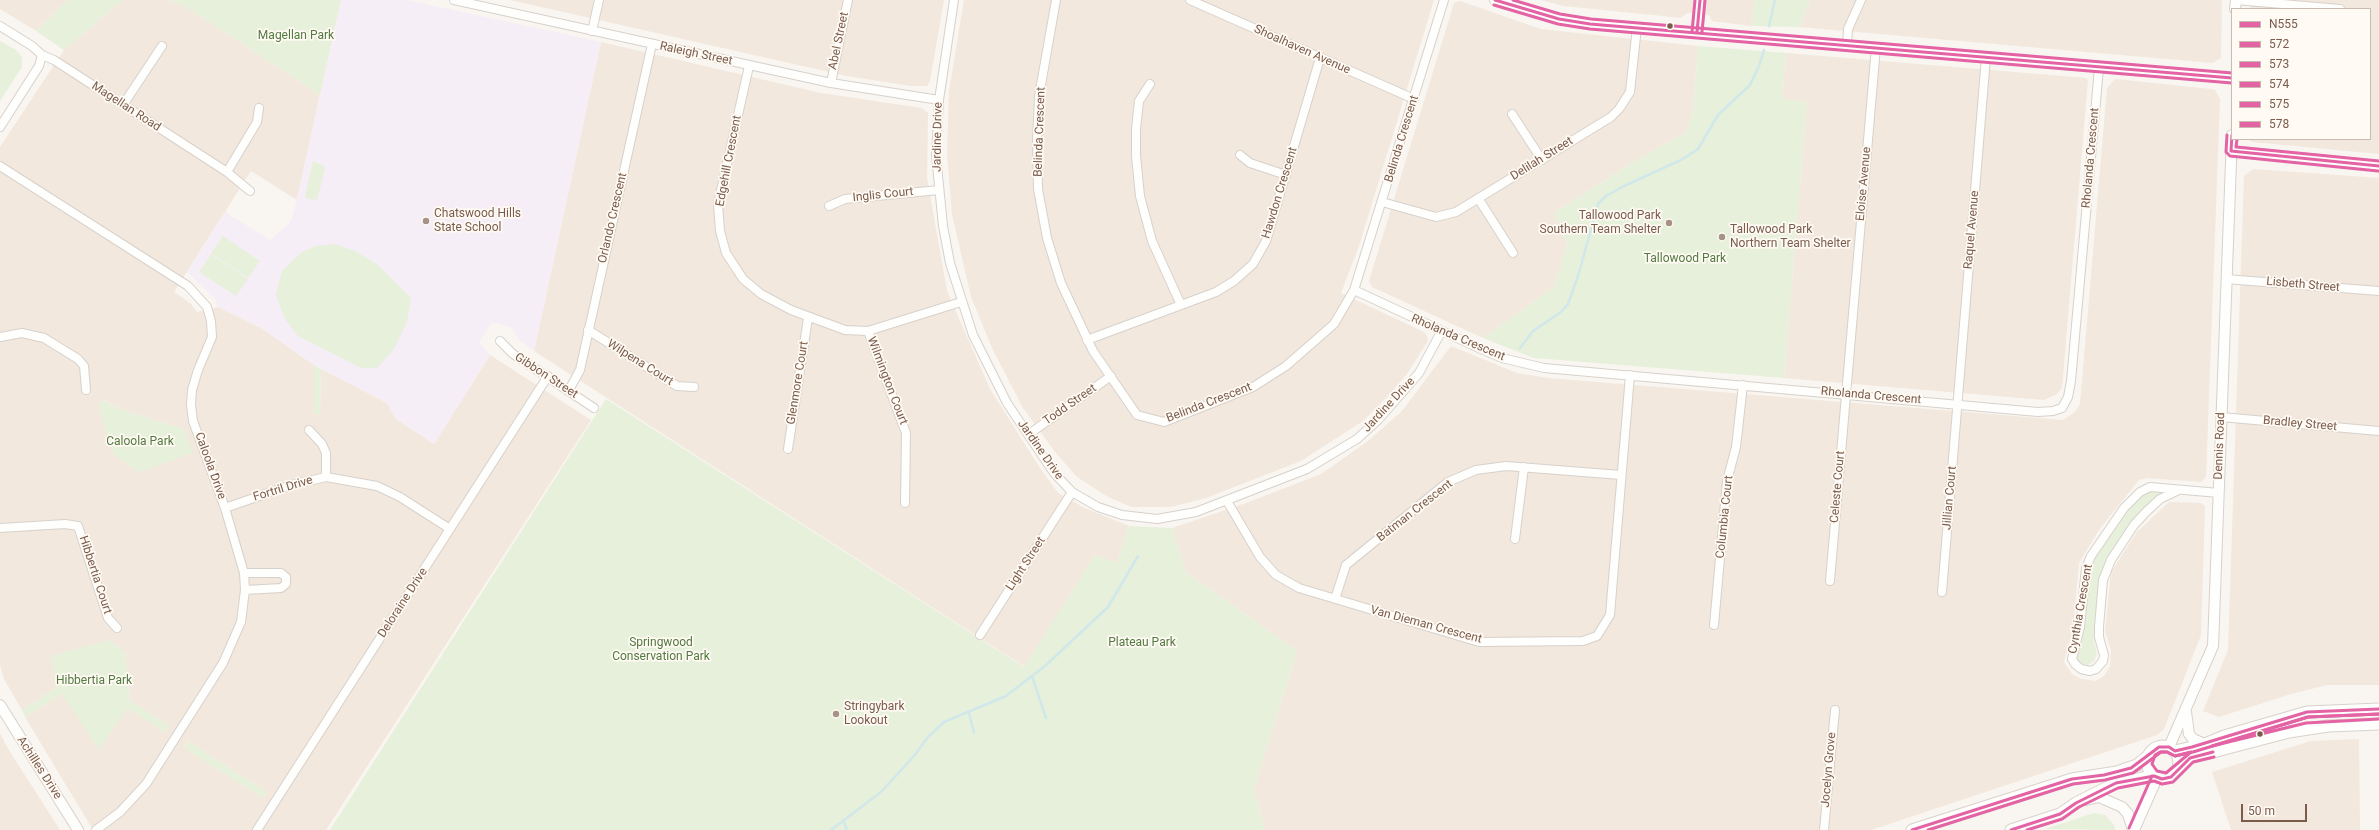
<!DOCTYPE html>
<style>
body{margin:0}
#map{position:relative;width:2379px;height:830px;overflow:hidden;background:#f9f5f0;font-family:Roboto,sans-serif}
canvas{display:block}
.legend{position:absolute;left:2231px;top:8px;width:140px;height:132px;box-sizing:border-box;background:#fffaf3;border:1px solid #cabbb1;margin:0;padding:5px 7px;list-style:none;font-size:12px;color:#7a5c4d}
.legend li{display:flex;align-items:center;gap:8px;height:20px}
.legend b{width:20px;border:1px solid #cabbb1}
.scale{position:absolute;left:2241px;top:804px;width:66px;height:18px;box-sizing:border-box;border:2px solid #7a5c4d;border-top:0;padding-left:5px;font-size:12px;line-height:14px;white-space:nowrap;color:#7a5c4d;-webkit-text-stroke:3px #fffaf3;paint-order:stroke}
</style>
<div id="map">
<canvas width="2379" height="830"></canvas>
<ul class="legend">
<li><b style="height:5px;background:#e463a4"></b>N555</li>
<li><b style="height:5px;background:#e463a4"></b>572</li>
<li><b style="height:5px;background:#e463a4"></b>573</li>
<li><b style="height:5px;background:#e463a4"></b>574</li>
<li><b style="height:5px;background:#e463a4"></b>575</li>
<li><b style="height:5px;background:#e463a4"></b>578</li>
</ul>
<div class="scale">50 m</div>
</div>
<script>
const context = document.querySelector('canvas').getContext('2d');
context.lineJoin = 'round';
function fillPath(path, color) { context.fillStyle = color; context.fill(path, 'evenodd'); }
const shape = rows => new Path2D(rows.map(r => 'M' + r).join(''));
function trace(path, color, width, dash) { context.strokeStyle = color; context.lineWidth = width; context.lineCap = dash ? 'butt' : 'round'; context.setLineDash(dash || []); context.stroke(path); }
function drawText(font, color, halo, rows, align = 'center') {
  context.font = font + ' Roboto,sans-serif'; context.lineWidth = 3.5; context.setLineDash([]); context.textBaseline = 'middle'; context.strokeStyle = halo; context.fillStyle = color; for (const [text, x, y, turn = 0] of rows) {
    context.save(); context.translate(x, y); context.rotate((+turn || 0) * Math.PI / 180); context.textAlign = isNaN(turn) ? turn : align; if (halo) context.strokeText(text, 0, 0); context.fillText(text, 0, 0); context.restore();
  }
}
const residential = shape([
 [0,0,68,0,36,31,0,9],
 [123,0,170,0,188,8,320,95,297,200,251,171,174,292,190,303,197,312,218,307,263,329,314,365,314,414,320,414,321,369,387,403,395,418,434,444,490,355,591,420,326,830,93,830,25,717,62,694,128,708,165,732,169,725,130,701,125,651,58,687,22,710,4,679,0,665,0,147,64,50],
 [104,400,122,410,184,429,98,406],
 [188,741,267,792,263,798,184,747],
 [510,0,944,0,930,81,927,86,911,86,847,76],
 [964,0,1434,0,1359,246,1341,293,1424,332,1427,336,1428,341,1407,374,1388,396,1363,421,1301,461,1206,498,1171,507,1132,507,1108,497,1077,477,1055,452,1023,408,993,350,971,297,952,214,947,154,949,91],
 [1541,0,1755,0,1751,26,1712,21,1709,15,1688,13,1680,18,1663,16,1563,6],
 [1810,0,2222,0,2221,58,2213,63,1799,27],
 [2251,0,2379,0,2379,154,2252,142,2248,139,2370,139,2370,9,2250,9],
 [1460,1,1541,29,1698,46,1693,110,1687,132,1632,163,1554,213,1567,244,1554,287,1483,338,1372,287,1369,281,1454,3],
 [601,42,821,93,922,108,928,113,927,178,947,291,990,389,1040,468,1058,493,1085,508,1129,526,1117,563,1095,555,1025,667,534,351],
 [1786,53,2086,78,2088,80,2062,388,2057,394,2044,400,1784,378,1807,102,1782,100],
 [2115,79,2211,89,2215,90,2220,99,2206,477,2201,482,2147,478,2139,480,2099,530,2079,563,2073,630,2064,662,2072,674,2081,679,2096,681,2105,675,2110,666,2111,650,2105,631,2111,572,2137,532,2169,502,2201,503,2205,506,2201,635,2164,729,2157,735,1871,830,1265,830,1254,789,1297,651,1186,572,1172,528,1246,503,1321,474,1368,441,1402,411,1451,346,1517,373,1548,378,2063,420,2075,412,2080,404,2107,88],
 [2253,169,2379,178,2379,685,2327,685,2291,694,2219,717,2203,711,2228,650,2244,176],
 [0,733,7,747,60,830,0,830],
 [2359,739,2360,830,2231,830,2212,772,2311,741]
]);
const education = shape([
 [341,0,407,0,601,42,534,351,519,340,512,328,492,322,479,343,490,355,434,444,395,418,387,403,314,365,263,329,218,307,216,300,187,272,225,212,270,240,287,226,293,216]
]);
const green = shape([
 [68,0,123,0,64,50,36,31],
 [170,0,341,0,320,95,188,8],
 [1755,0,1810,0,1799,27,1751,26],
 [0,41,16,50,22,57,22,67,0,101],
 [1698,46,1786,53,1782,99,1807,102,1784,378,1534,358,1483,338,1554,287,1567,244,1554,213,1632,163,1687,132,1693,110],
 [313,161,324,166,325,169,317,200,308,199,305,196],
 [223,236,260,261,248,278,211,253],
 [334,244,353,250,377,264,411,298,407,322,394,349,377,368,361,368,298,336,285,319,276,295,282,271,302,252,316,246],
 [211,254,248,279,236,296,199,272],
 [314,365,321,369,320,414,314,414],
 [606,399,1024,667,1095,555,1117,563,1129,526,1172,528,1186,572,1297,651,1254,789,1265,830,330,830],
 [103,400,122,410,184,429,193,453,139,472,114,455,98,406],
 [2152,490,2162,492,2151,504,2102,570,2096,636,2094,640,2097,654,2094,661,2085,667,2076,662,2076,654,2083,636,2088,577,2094,557,2125,512,2145,493],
 [109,640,125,651,130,701,169,725,165,733,128,708,99,750,62,694,25,717,22,710,58,687,50,656],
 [188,741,267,792,263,798,184,748],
 [2094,813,2105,815,2114,825,2115,830,2045,829]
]);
const stream = shape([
 [1769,26,1775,0],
 [1520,348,1533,331,1561,312,1568,304,1579,273,1598,204,1606,196,1624,186,1681,160,1698,149,1718,115,1750,85,1759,66,1764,50],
 [1032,676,1046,718],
 [969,713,974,733],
 [843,820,847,830],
 [831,830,881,792,914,756,928,737,944,722,1006,696,1045,666,1108,607,1138,556]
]);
const minor = shape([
 [454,0,831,83,939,100],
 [954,0,939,100,936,155,943,226,950,263,973,335,1007,403,1054,473,1072,492,1098,507,1122,515,1157,519,1196,512,1307,469,1357,439,1378,420,1419,373,1441,332],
 [1056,0,1039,96,1037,141,1038,189,1047,238,1061,283,1093,351,1137,415,1164,422,1253,387,1286,366,1334,324,1354,290,1444,0],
 [1190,0,1414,99],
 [2236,0,2340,9],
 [0,26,32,46,42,55,54,60,227,172,250,191],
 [592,31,599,0],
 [1697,32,1700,0],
 [1847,45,1848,29,1861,0],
 [749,66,718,204,720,231,726,253,743,279,761,294,791,310,845,330,868,331,961,302],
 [831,83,848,0],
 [1150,84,1139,101,1136,129,1136,156,1140,196,1152,241,1181,305],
 [123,105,162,46],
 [1512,114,1542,160],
 [0,127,39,66,42,55],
 [1240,155,1250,163,1286,175],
 [0,166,188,286,207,307,211,321,212,337,198,370,192,390,191,405,193,421,225,508,244,573,245,590,241,622,223,663,146,784,120,812,96,830],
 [227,172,257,122,259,108],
 [1478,198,1513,253],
 [1382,202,1436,217,1456,212,1611,117,1619,109,1630,92,1637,27],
 [829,206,845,199,939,190],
 [2226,279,2379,291],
 [1354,290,1481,349,1502,358,1544,368,2038,412,2053,411,2062,408,2068,397,2071,381,2099,68],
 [588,330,677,386,694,387],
 [868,331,906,433,905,503],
 [0,337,22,333,44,338,78,359,84,366,86,390],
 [1087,340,1216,292,1234,281,1253,264,1266,241,1320,58],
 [500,341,513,354,594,408],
 [569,390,580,370,652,44],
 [2221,417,2379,431],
 [309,430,322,444,326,453,326,477],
 [1029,434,1111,376],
 [788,449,808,318],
 [2179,490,2160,499,2146,512,2134,525,2111,560,2103,580,2099,627,2099,637,2104,655,2103,661,2096,669,2090,671,2081,669,2075,664,2072,659,2080,627,2086,568,2091,556,2124,508,2140,492,2150,487,2219,493],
 [1227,501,1260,557,1276,575,1299,588,1479,642,1583,641,1597,636,1610,615,1630,375],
 [225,508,291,485,326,477,377,486,400,497,450,529],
 [0,528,65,524,78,526,108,618,117,628],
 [1515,539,1524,467],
 [244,573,281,573,286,577,286,584,281,588,245,590],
 [1830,581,1876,47],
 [1942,592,1986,57],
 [1335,599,1346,565,1448,482,1476,470,1506,466,1621,475],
 [1714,625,1727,481,1736,447,1743,385],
 [980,635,1072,492],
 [257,830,548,376],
 [1824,830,1835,710]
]);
const tertiary = shape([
 [1495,0,1559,19,1590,24,2232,78],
 [2235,9,2236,0],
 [2231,151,2379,166],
 [0,705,78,830],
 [2186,712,2189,734,2193,739,2205,744],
 [2169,747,2213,646,2232,135],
 [2086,800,2099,797,2122,807,2128,814,2133,830],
 [2134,830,2157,778]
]);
const secondary = shape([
 '2147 762a16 16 0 1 1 32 0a16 16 0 1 1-32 0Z',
 [2175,751,2205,744,2224,736,2307,712,2379,709],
 [2178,770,2190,758,2289,732,2328,726,2379,724],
 [1912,830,2072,779,2117,772,2137,765,2148,756],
 [2011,830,2060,814,2076,803,2116,783,2154,776]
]);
const bus1 = shape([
 [1495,0,1559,19,1590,24,2232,78],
 [1697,32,1700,0],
 [2232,135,2231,151,2379,166]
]);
const bus2 = shape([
 [1494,5,1558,24,1590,29,2232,83],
 [1702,32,1705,0],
 [2227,135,2226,152,2230,156,2378,171]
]);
const bus3 = shape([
 [1513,0,1560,14,1591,19,2232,73],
 [1692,32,1695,0],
 [2237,139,2236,147,2379,161]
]);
const bus4 = shape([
 [1912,830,2072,779,2104,775,2131,768,2159,747,2169,747,2175,751,2192,747,2307,712,2379,709],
 [2011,830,2060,814,2076,803,2116,783,2154,776,2162,779,2171,777,2190,758,2213,752]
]);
const bus5 = shape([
 [1928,830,2073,784,2105,780,2133,773,2161,752,2167,752,2175,756,2193,752,2308,717,2379,714],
 [2027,830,2062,819,2079,807,2118,788,2154,781,2162,784,2173,782,2193,762,2214,757]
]);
const bus6 = shape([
 [2379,719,2306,723,2212,746,2308,717,2379,714],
 [2160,752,2167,752,2175,756,2191,752,2166,773,2157,771,2152,764,2155,755,2160,752],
 [2129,828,2152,776]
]);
const markers = [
 [1670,26,3.5,"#7a5c4d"],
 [426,221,4,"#a69286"],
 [1669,223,4,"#a69286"],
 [1722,237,4,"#a69286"],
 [836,714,4,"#a69286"],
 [2260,734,3.5,"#7a5c4d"]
];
const parkNames = [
 ["Magellan Park",296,36],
 ["Tallowood Park",1685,259],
 ["Caloola Park",140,442],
 ["Springwood",661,643],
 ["Conservation Park",661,657],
 ["Plateau Park",1142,643],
 ["Hibbertia Park",94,681]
];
const streetNames = [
 ["Abel Street",839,41,-78],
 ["Shoalhaven Avenue",1302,50,24],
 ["Raleigh Street",696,54,12],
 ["Magellan Road",126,107,33],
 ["Belinda Crescent",1040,132,-88],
 ["Jardine Drive",938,137,-89],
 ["Belinda Crescent",1402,139,-73],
 ["Rholanda Crescent",2091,158,-85],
 ["Delilah Street",1542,159,-32],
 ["Edgehill Crescent",729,161,-79],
 ["Eloise Avenue",1864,184,-85],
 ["Hawdon Crescent",1280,193,-73],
 ["Inglis Court",883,195,-6],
 ["Orlando Crescent",613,218,-77],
 ["Raquel Avenue",1972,230,-85],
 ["Lisbeth Street",2303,285,5],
 ["Rholanda Crescent",1458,338,23],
 ["Wilpena Court",640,363,32],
 ["Gibbon Street",546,376,33],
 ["Wilmington Court",887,381,69],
 ["Glenmore Court",798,383,-81],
 ["Rholanda Crescent",1871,396,5],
 ["Belinda Crescent",1209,403,-21],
 ["Todd Street",1070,405,-35],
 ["Jardine Drive",1389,405,-47],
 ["Bradley Street",2300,424,5],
 ["Dennis Road",2220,446,-88],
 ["Jardine Drive",1040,450,55],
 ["Caloola Drive",210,466,70],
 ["Celeste Court",1838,487,-85],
 ["Fortril Drive",283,489,-17],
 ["Jillian Court",1950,498,-85],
 ["Batman Crescent",1415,511,-38],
 ["Columbia Court",1725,517,-84],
 ["Light Street",1026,564,-57],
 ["Hibbertia Court",95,575,72],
 ["Deloraine Drive",403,603,-57],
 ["Cynthia Crescent",2081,609,-80],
 ["Van Dieman Crescent",1426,625,15],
 ["Achilles Drive",39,768,57],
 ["Jocelyn Grove",1829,770,-85]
];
const poiNames = [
 ["Chatswood Hills",434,214],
 ["State School",434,228],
 ["Tallowood Park",1661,216,"right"],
 ["Southern Team Shelter",1661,230,"right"],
 ["Tallowood Park",1730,230],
 ["Northern Team Shelter",1730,244],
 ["Stringybark",844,707],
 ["Lookout",844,721]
];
fillPath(residential, '#f2e8de');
fillPath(education, '#f6eef6');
fillPath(green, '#e7f0db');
trace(stream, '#d0e8ea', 2.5);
trace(minor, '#d7d1cb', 10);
trace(tertiary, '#d7d1cb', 12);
trace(secondary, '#d9d2cb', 13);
trace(minor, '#fefefd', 8);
trace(tertiary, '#fefefd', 10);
trace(secondary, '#fefefd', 11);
trace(bus1, '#e463a4', 3);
trace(bus2, '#e463a4', 3);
trace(bus3, '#e463a4', 3);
trace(bus4, '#e463a4', 3);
trace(bus5, '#e463a4', 3);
trace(bus6, '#e463a4', 3);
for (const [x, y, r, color] of markers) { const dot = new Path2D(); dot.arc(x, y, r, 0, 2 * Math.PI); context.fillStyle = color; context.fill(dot); trace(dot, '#fffaf3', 1.5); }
drawText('12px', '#537a41', '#fffaf3', parkNames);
drawText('12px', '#7a5c4d', '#fffaf3', streetNames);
drawText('12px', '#7a5c4d', '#fffaf3', poiNames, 'left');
</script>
